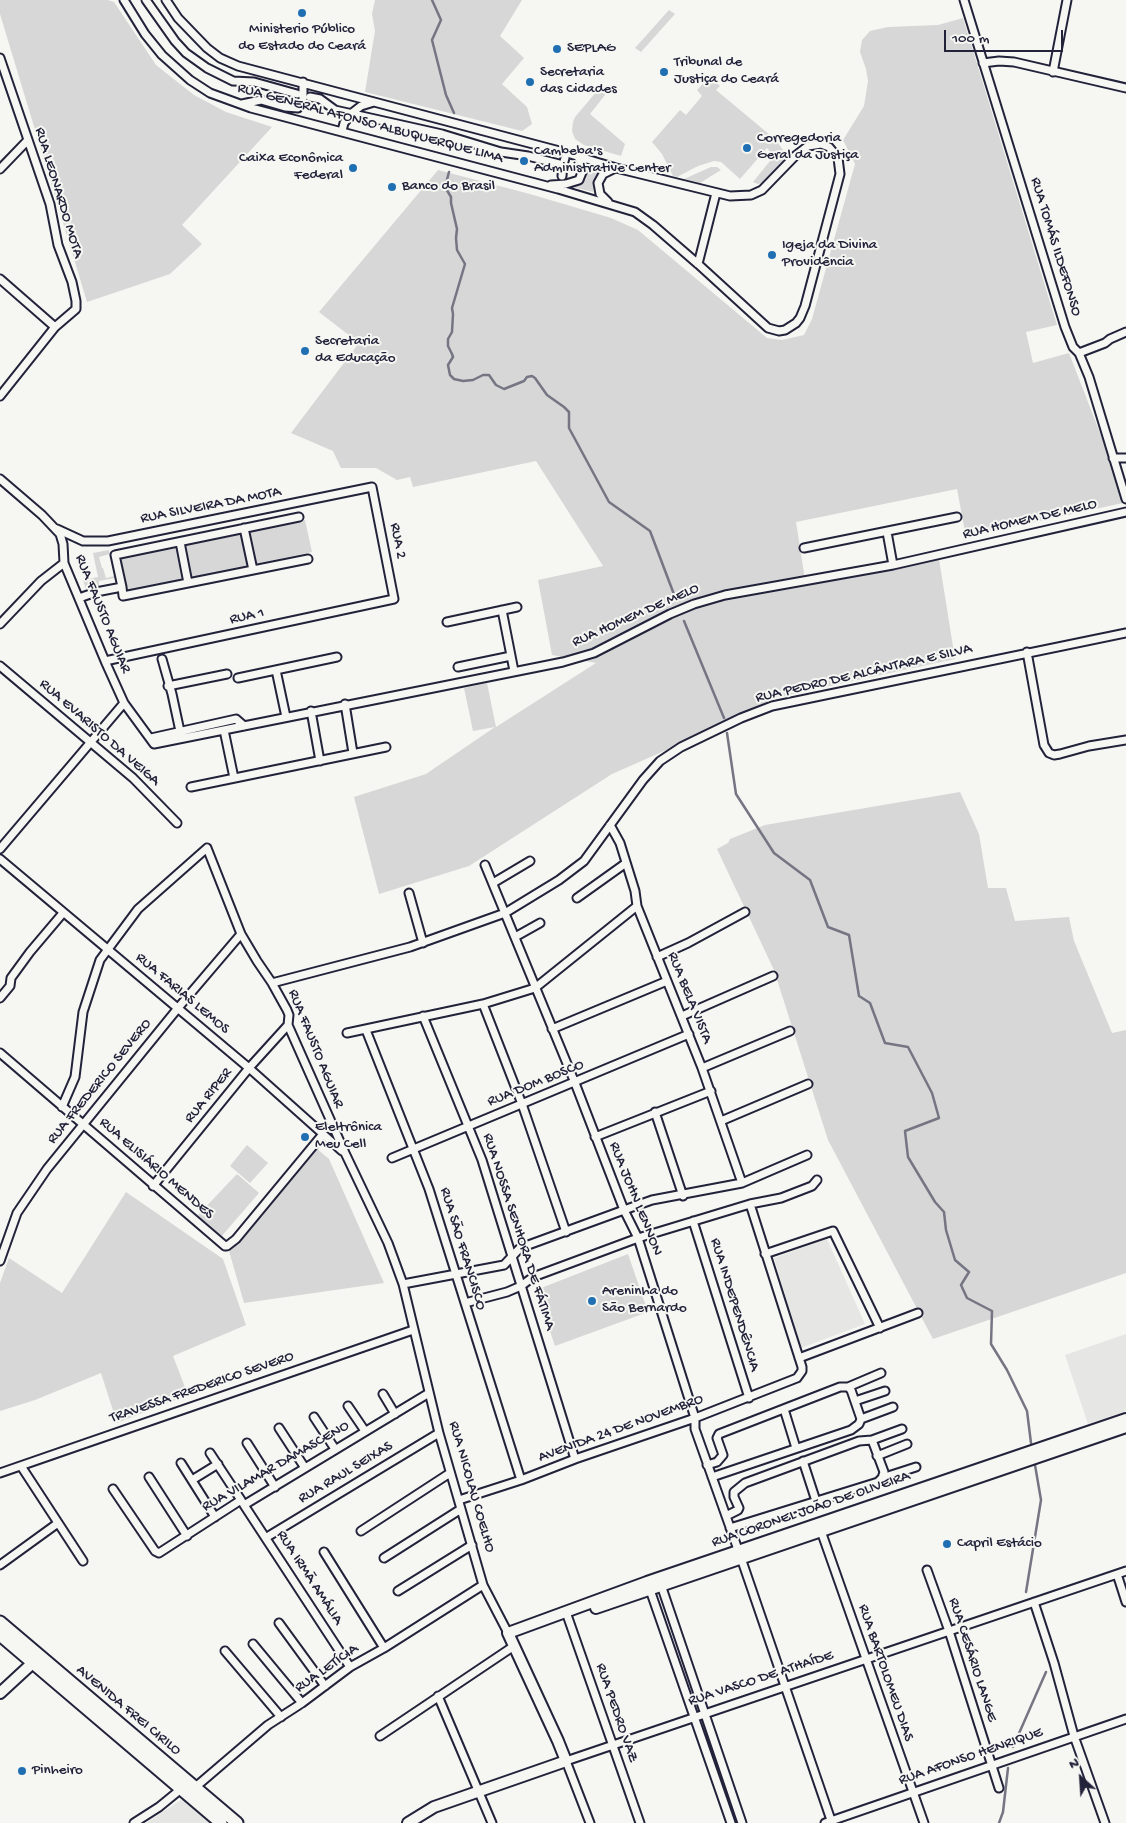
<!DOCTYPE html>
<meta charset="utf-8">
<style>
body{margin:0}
#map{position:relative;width:1126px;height:1823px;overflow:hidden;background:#f6f6f2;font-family:"Gochi Hand",sans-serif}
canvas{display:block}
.north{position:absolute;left:1056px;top:1753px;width:50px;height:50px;-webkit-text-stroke:4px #f6f6f2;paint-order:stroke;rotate:334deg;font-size:14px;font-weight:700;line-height:20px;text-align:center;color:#22223b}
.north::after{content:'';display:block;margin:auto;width:18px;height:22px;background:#22223b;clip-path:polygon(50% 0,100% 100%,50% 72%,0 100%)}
.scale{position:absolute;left:944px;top:30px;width:119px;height:22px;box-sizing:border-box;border:2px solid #22223b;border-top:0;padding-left:6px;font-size:15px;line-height:18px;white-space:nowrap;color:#22223b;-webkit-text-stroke:4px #f6f6f2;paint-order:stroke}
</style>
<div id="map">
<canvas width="1126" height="1823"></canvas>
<div class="north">N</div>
<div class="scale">100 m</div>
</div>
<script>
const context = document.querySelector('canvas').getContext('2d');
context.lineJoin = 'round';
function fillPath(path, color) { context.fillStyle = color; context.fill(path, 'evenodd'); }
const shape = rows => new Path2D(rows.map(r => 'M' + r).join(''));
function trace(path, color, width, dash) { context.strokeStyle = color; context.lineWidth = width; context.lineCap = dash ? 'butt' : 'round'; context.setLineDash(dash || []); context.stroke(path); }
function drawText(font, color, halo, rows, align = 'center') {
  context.font = font + ' "Gochi Hand",sans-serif'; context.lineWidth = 4; context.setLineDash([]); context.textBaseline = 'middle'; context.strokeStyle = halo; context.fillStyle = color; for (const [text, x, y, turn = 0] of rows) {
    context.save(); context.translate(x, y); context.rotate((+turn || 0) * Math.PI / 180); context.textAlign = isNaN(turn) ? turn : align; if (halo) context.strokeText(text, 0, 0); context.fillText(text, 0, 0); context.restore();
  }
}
const built = shape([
 [827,1239,865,1324,801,1348,774,1258],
 [1126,1334,1126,1411,1088,1424,1065,1355],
 [184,1798,214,1823,146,1823]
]);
const green = shape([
 [0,0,108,0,114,2,156,65,194,95,226,112,272,127,182,225,202,244,170,274,87,302,0,14],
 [375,0,522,0,500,36,524,58,502,84,527,107,532,124,522,131,365,92,375,31,372,14],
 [669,10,675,14,641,52,635,48],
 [963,18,1057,325,1026,332,1033,363,1069,353,1110,459,1123,503,966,537,957,489,796,522,806,586,939,559,955,659,774,698,680,744,612,774,469,866,379,894,354,797,426,774,495,727,473,731,464,688,487,683,496,727,596,663,552,655,538,580,603,566,536,461,413,487,410,477,397,480,376,468,341,468,333,451,291,433,359,343,319,312,438,170,530,194,611,218,638,230,767,338,782,340,804,335,812,319,855,164,843,140,864,106,868,81,866,69,860,52,862,40,870,31,888,27,938,25],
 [709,77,720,86,716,90,776,140,783,150,785,156,784,159,764,182,758,184,753,182,774,156,767,148,740,179,721,162,714,161,698,166,677,177,673,176,662,154,652,142,680,110,686,115,702,96,697,90],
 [603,84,609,90,590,114,625,144,621,156,584,145,575,139,572,131,573,122,575,117],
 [585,165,604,170,595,177,593,192,573,187,586,180,587,175],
 [711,167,717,167,721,170,700,183,684,179],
 [305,520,312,552,255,564,247,532],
 [241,533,248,566,191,578,184,545],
 [176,547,183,579,126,591,120,559],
 [109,550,110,554,99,557,102,568,103,568,106,578,114,576,115,578,99,581,99,586,86,589,83,580,98,577,93,553],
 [960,792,979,834,988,888,1006,888,1015,921,1069,917,1074,941,1112,1033,1126,1030,1126,1273,933,1339,828,1140,774,970,717,849,728,843,730,839,765,825],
 [247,1145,268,1163,250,1183,230,1166],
 [316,1148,329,1159,384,1283,244,1303,229,1251],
 [237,1174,259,1193,220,1238,198,1215],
 [126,1192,223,1259,246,1325,173,1356,188,1395,117,1423,101,1373,35,1400,0,1411,0,1283,9,1258,62,1293],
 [628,1254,648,1312,555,1346,536,1290]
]);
const stream = shape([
 [432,0,441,20,432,40,446,95,454,113],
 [449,172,445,187,451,197,451,203,457,229,456,238,457,250,465,264,452,308,453,314,452,332,448,339,448,346,452,354,453,357,448,365,450,375,454,379,463,381,473,380,483,375,489,375,496,385,504,389,524,381,527,377,532,376,535,378,547,395,564,407,569,412,569,428,609,502,650,531,675,597],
 [684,621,724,718],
 [727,733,736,794,774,853,810,880,828,927,849,935,859,996,870,1003,885,1043,908,1047,932,1093,939,1118,905,1131,908,1157,935,1202,944,1212,946,1230,955,1260,969,1272,961,1285,967,1298,992,1311,991,1344,1007,1370,1027,1411,1031,1443],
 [1026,1592,1041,1500,1035,1465],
 [1013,1747,1046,1672],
 [999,1823,1003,1812,1008,1768]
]);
const street = shape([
 [124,0,145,34,162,55,190,80,210,93,251,108,558,189,635,212,653,225,698,264,768,328,779,331,785,330,796,323,800,318,805,306,840,174,838,158,829,147,821,144,808,146,795,156,762,190,751,195,730,196,616,168,567,153,238,66,220,58,207,48,178,18,166,0],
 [146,0,175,41,186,53,207,68,233,81,254,82,297,94],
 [964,0,1065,327,1073,347,1079,353,1089,377,1126,499],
 [0,58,50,204,58,245,72,282,76,301,76,309,55,327,0,396],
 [983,63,999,61,1014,62,1126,88],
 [1053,72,1067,0],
 [310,97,320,99,335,110,442,134,501,152,528,156,563,165,565,158],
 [242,104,261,100,285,107,298,108,303,100,303,82],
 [342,131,344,123,352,113,361,106,374,102],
 [0,169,27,141],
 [562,176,563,165],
 [551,185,566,184,579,180,583,170,582,164,578,157],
 [608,202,600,194,598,183,603,174,615,168],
 [698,264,716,193],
 [0,279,55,327],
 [1079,353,1105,343,1110,339,1126,332],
 [1113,458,1126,458],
 [0,479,42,515,60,534,63,544,64,563,105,661,124,703,154,744,563,662,594,653,670,614,694,604,725,595,893,565,1126,512],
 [244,528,253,570],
 [57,529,83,541,108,541,372,487,394,599,105,661],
 [887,532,893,565],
 [180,542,188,583],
 [804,548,957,517],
 [122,587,123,596,308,559],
 [79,598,96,592,122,587,115,555,299,517],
 [502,610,514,671],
 [447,622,517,607],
 [0,624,41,581,64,563],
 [1027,652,1044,745,1049,753,1054,755,1060,754,1089,746,1126,740],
 [162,659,172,694,181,736],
 [0,666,133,778,177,823],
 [458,667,511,656],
 [276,670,286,717],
 [238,678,337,657],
 [168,686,227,674],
 [345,704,353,753],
 [311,711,320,761],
 [224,730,234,778],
 [151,738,236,719,244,726],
 [191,787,386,747],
 [610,825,620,843,635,891,637,906,702,1068,742,1183],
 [0,849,124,703],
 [0,859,249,1068,342,1151],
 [485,865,575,1083,624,1210,638,1238,695,1418,695,1429,741,1558,832,1823],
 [493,883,530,861],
 [409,893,423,943],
 [577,898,626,863],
 [515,937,540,923],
 [657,957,688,943,745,912],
 [272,983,410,947,505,913,559,880,584,861,643,780,660,761,681,747,741,718,772,706,825,695,1126,633],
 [0,998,10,986,11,978,30,952,63,913],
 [483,1004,522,1104,566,1232],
 [423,1016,482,1160,575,1459],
 [682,1016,773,976],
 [552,1029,667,981],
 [366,1030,429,1189,521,1480],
 [347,1033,483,1004,535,988,637,906],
 [0,1053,225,1246,227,1246,236,1239,323,1134],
 [702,1068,790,1031],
 [62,1107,75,1077,83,1012,100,960,138,909,207,848,241,934,257,961,272,983,287,1010,289,1015,288,1025,345,1153,388,1243,403,1284,439,1433,483,1585,508,1633],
 [655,1112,683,1196],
 [721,1121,808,1084],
 [595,1137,711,1091],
 [392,1158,689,1034],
 [153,1186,249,1068,288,1025],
 [693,1221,749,1398],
 [765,1254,833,1231,880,1328],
 [0,1261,17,1213,47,1169,178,1008,241,934],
 [403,1284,504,1265,520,1248,624,1210,652,1200,742,1183,807,1155],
 [465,1303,507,1292,521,1286,533,1277,638,1238,750,1204,781,1198,812,1186,817,1180],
 [799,1358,918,1313],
 [848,1387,881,1373],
 [383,1394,395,1414],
 [855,1401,885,1391],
 [348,1406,365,1431],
 [784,1409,796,1448],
 [314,1417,335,1449],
 [861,1419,893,1407],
 [279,1428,305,1468],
 [872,1440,902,1429],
 [247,1443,275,1487],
 [210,1453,241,1500],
 [877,1456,907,1444],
 [803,1461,816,1501],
 [181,1463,215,1517],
 [707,1465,717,1462,723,1455,717,1438,719,1434,840,1387,848,1387,851,1390,861,1419,859,1424,851,1430,712,1477],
 [21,1466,83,1561],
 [0,1473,413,1330],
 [149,1477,187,1536],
 [882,1478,916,1467],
 [192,1480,218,1464],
 [113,1489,155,1551,159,1553,241,1500,244,1505,429,1393],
 [459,1500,521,1480,575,1459,695,1418,797,1378,802,1371,802,1367,750,1204],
 [244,1505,350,1667],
 [726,1516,738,1510,739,1508,734,1497,734,1492,745,1483,859,1441,872,1440,884,1472,882,1478,878,1482,730,1528],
 [361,1531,450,1473],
 [821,1531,924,1823],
 [267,1537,439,1433],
 [324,1552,384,1648],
 [384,1558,461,1509],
 [0,1565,58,1523],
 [927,1570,949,1631,999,1788],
 [1117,1574,1126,1602],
 [660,1582,742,1823],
 [649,1587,731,1823],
 [398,1591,472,1545],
 [1034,1602,1054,1663,1074,1736,1105,1823],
 [566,1612,640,1823],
 [279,1623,325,1686],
 [253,1644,302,1703],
 [225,1651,281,1717],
 [438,1696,492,1823],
 [380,1736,514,1646],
 [192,1790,268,1725,302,1703,350,1667,384,1648,483,1585],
 [134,1823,159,1807,181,1789,184,1789],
 [590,1823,566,1761,1126,1571],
 [825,1823,1126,1719]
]);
const secondary = shape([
 [596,1608,1126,1427],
 [0,1693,38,1658],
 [408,1823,434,1807,566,1761,558,1741,508,1633,647,1582,1126,1419]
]);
const primary = shape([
 [0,1622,237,1823],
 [0,1635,221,1823]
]);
const markers = [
 [302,13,5,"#1f6fb2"],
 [557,49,5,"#1f6fb2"],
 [664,72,5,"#1f6fb2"],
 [530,82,5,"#1f6fb2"],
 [747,148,5,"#1f6fb2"],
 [524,161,5,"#1f6fb2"],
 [353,168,5,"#1f6fb2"],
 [392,187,5,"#1f6fb2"],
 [772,255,5,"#1f6fb2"],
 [305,351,5,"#1f6fb2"],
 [305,1137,5,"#1f6fb2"],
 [592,1301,5,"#1f6fb2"],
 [947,1544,5,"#1f6fb2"],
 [22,1771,5,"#1f6fb2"]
];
const poiNames = [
 ["Ministerio Público",302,30,"center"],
 ["do Estado do Ceará",302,47,"center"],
 ["SEPLAG",567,49],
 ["Tribunal de",674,63],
 ["Justiça do Ceará",674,80],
 ["Secretaria",540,73],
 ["das Cidades",540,90],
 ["Corregedoria",757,139],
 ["Geral da Justiça",757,156],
 ["Cambeba's",534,152],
 ["Administrative Center",534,169],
 ["Caixa Econômica",343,159,"right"],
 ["Federal",343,176,"right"],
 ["Banco do Brasil",402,187],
 ["Igeja da Divina",782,246],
 ["Providência",782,263],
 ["Secretaria",315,342],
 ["da Educação",315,359],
 ["Eleltrônica",315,1128],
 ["Meu Cell",315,1145],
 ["Areninha do",602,1292],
 ["São Bernardo",602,1309],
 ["Capril Estácio",957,1544],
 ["Pinheiro",32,1771]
];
const streetNames = [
 ["RUA GENERAL AFONSO ALBUQUERQUE LIMA",370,124,15],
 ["RUA LEONARDO MOTA",58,193,73],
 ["RUA TOMÁS ILDEFONSO",1055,247,73],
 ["RUA SILVEIRA DA MOTA",211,506,-11],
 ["RUA HOMEM DE MELO",1030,520,-13],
 ["RUA 2",397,541,79],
 ["RUA FAUSTO AGUIAR",102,614,68],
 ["RUA HOMEM DE MELO",636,616,-24],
 ["RUA 1",247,617,-12],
 ["RUA PEDRO DE ALCÂNTARA E SILVA",864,674,-13],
 ["RUA EVARISTO DA VEIGA",99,733,41],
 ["RUA FARIAS LEMOS",182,994,40],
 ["RUA BELA VISTA",689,998,68],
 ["RUA FAUSTO AGUIAR",315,1049,68],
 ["RUA FREDERICO SEVERO",100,1082,-51],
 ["RUA DOM BOSCO",536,1084,-22],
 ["RUA RIPER",209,1096,-51],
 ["RUA ELISIÁRIO MENDES",156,1169,41],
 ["RUA JOHN LENNON",635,1199,68],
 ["RUA NOSSA SENHORA DE FÁTIMA",518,1232,72],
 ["RUA SÃO FRANCISCO",462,1249,73],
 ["RUA INDEPENDÊNCIA",734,1305,73],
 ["TRAVESSA FREDERICO SEVERO",202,1388,-19],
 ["AVENIDA 24 DE NOVEMBRO",621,1429,-20],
 ["RUA VILAMAR DAMASCENO",276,1467,-30],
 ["RUA RAUL SEIXAS",346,1473,-31],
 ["RUA NICOLAU COELHO",471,1487,74],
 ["RUA CORONEL JOÃO DE OLIVEIRA",811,1510,-19],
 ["RUA IRMÃ AMÁLIA",309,1578,57],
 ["RUA CESÁRIO LANGE",972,1660,72],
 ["RUA LETÍCIA",327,1669,-35],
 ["RUA BARTOLOMEU DIAS",885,1673,71],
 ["RUA VASCO DE ATHAÍDE",761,1679,-18],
 ["AVENIDA FREI CIRILO",128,1711,40],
 ["RUA PEDRO VAZ",616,1713,71],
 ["RUA AFONSO HENRIQUE",971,1757,-19]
];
fillPath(built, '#e6e6e4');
fillPath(green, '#d7d7d7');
trace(stream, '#757583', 2.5);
trace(street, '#22223b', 11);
trace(secondary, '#22223b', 14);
trace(primary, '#22223b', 15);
trace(street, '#f6f6f2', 7);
trace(secondary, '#f6f6f2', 10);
trace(primary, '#f6f6f2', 11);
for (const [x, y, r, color] of markers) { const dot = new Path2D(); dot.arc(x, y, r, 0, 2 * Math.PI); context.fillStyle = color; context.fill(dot); trace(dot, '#f6f6f2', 2); }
drawText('15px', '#22223b', '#f6f6f2', poiNames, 'left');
drawText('15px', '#22223b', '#f6f6f2', streetNames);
</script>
